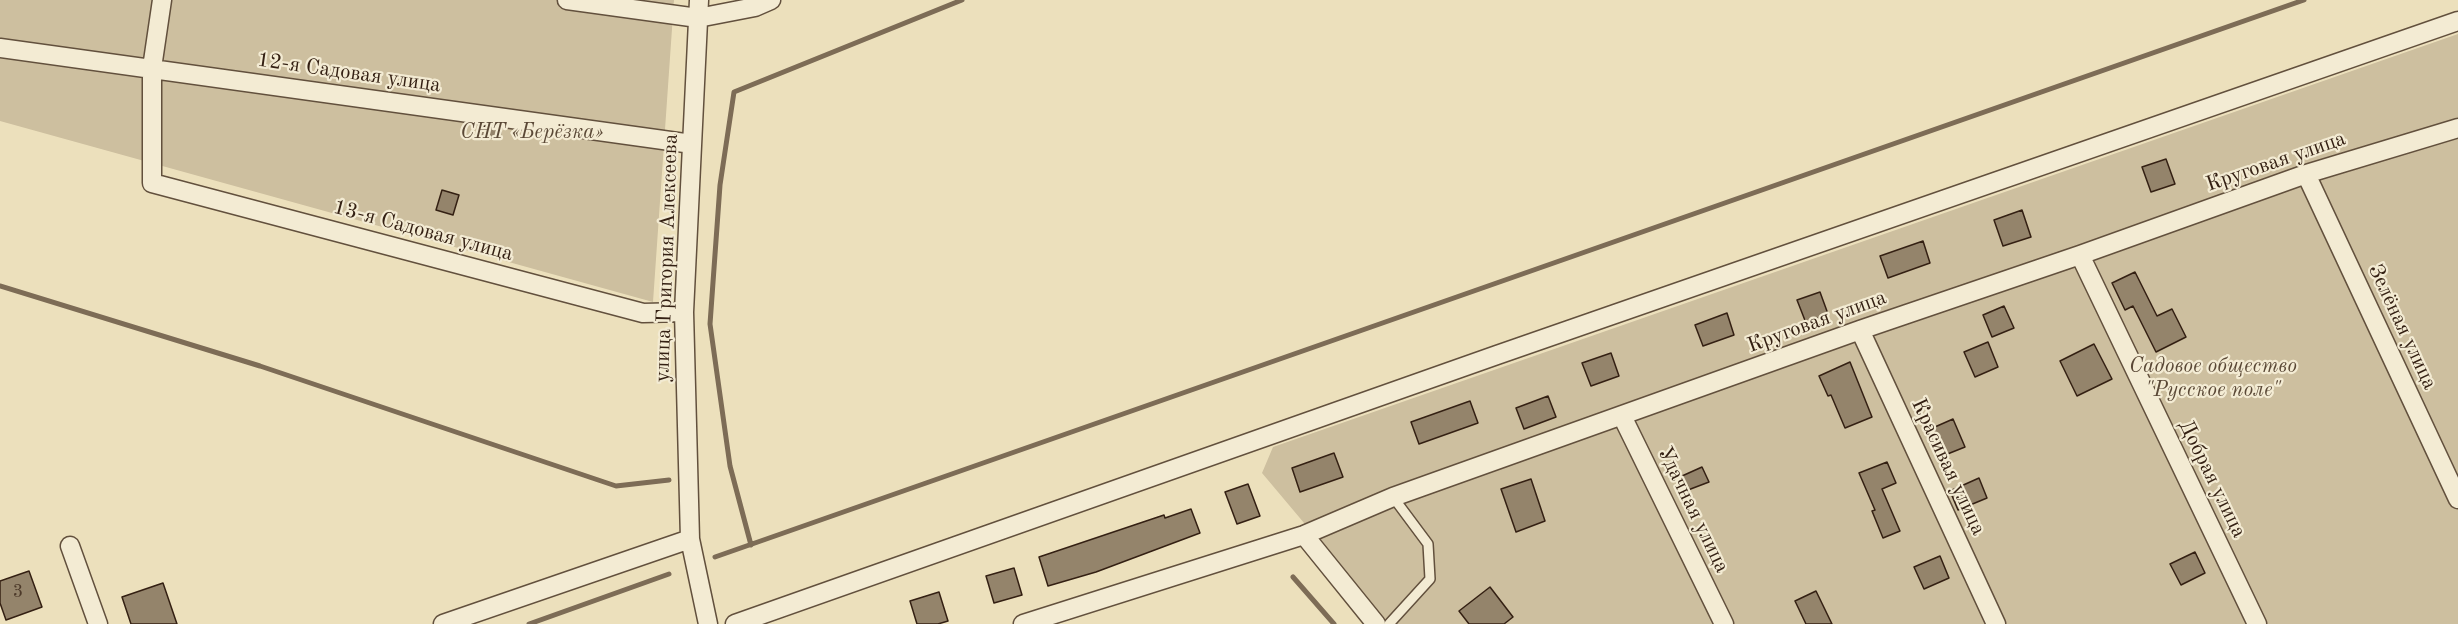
<!DOCTYPE html>
<meta charset="utf-8">
<style>
body{margin:0}
canvas{display:block;background:#ece0bc}
</style>
<canvas width="2458" height="624"></canvas>
<script>
const context = document.querySelector('canvas').getContext('2d');
context.lineJoin = 'round';
function fillPath(path, color) { context.fillStyle = color; context.fill(path, 'evenodd'); }
const shape = rows => new Path2D(rows.map(r => 'M' + r).join(''));
function trace(path, color, width, dash) { context.strokeStyle = color; context.lineWidth = width; context.lineCap = dash ? 'butt' : 'round'; context.setLineDash(dash || []); context.stroke(path); }
function drawText(font, color, halo, rows, align = 'center') {
  context.font = font + ' "Old Standard TT",serif'; context.lineWidth = 4.5; context.setLineDash([]); context.textBaseline = 'middle'; context.strokeStyle = halo; context.fillStyle = color; for (const [text, x, y, turn = 0] of rows) {
    context.save(); context.translate(x, y); context.rotate((+turn || 0) * Math.PI / 180); context.textAlign = isNaN(turn) ? turn : align; if (halo) context.strokeText(text, 0, 0); context.fillText(text, 0, 0); context.restore();
  }
}
const green = shape([
 [0,0,674,0,653,302,0,121],
 [2458,34,2458,624,1389,624,1262,473,1273,447]
]);
const stream = shape([
 [0,286,260,366,616,486,669,480],
 [751,545,730,466,710,324,720,185,734,92,962,0],
 [715,557,2304,0],
 [1293,577,1334,624],
 [529,624,669,574]
]);
const building = shape([
 [478,126,501,129,500,139,477,137,478,126],
 [2166,159,2175,184,2151,192,2142,167,2166,159],
 [442,190,459,195,453,215,436,210,442,190],
 [2022,210,2031,237,2003,246,1994,220,2022,210],
 [1923,241,1930,263,1888,278,1880,256,1923,241],
 [2135,272,2157,316,2172,309,2186,337,2156,352,2133,306,2125,310,2112,283,2135,272],
 [1820,292,1828,314,1806,323,1797,300,1820,292],
 [2004,306,2014,328,1992,337,1983,315,2004,306],
 [1727,313,1734,335,1703,346,1695,325,1727,313],
 [1988,342,1998,367,1975,377,1964,352,1988,342],
 [2094,344,2112,379,2077,396,2060,361,2094,344],
 [1611,353,1619,376,1591,386,1582,363,1611,353],
 [1850,362,1872,417,1845,428,1831,395,1828,396,1819,376,1850,362],
 [1548,396,1556,417,1524,429,1516,408,1548,396],
 [1470,401,1478,423,1419,444,1411,422,1470,401],
 [1953,419,1965,447,1940,457,1928,430,1953,419],
 [1334,453,1343,477,1300,492,1292,468,1334,453],
 [1887,462,1896,483,1882,489,1900,531,1883,538,1872,511,1875,510,1859,473,1887,462],
 [1702,467,1709,482,1688,490,1682,476,1702,467],
 [1979,478,1987,498,1958,510,1950,491,1979,478],
 [1531,479,1545,521,1516,532,1501,489,1531,479],
 [1248,484,1260,516,1237,524,1225,492,1248,484],
 [1191,509,1200,533,1096,572,1048,586,1039,557,1164,515,1165,518,1191,509],
 [2195,552,2205,573,2181,585,2170,564,2195,552],
 [1940,556,1949,578,1924,589,1914,567,1940,556],
 [1014,568,1022,595,994,603,986,576,1014,568],
 [29,571,42,607,6,620,0,603,0,581,29,571],
 [163,583,177,624,131,624,122,597,163,583],
 [1490,587,1513,617,1504,624,1469,624,1459,611,1490,587],
 [1816,591,1832,624,1806,624,1795,601,1816,591],
 [939,592,948,621,938,624,917,624,910,601,939,592]
]);
const lane = shape([
 [1389,624,1430,579,1428,544,1393,497]
]);
const street = shape([
 [162,0,152,68,152,183,643,313,684,312],
 [567,0,698,18,755,7,771,0],
 [699,0,684,312,690,539,708,624],
 [0,48,692,144],
 [2306,174,2458,499],
 [2080,255,2257,624],
 [1860,330,1996,624],
 [1622,416,1724,624],
 [1304,535,1376,624],
 [70,546,98,624],
 [443,624,690,539],
 [735,624,1497,355,2458,21],
 [1023,624,1304,535,1393,497,1860,330,2080,255,2306,174,2458,128]
]);
const numberNames = [
 ["3",18,592]
];
const streetNames = [
 ["12-я Садовая улица",349,73,8],
 ["Круговая улица",2276,162,-19],
 ["13-я Садовая улица",423,231,15],
 ["улица Григория Алексеева",667,258,-88],
 ["Круговая улица",1817,322,-20],
 ["Зелёная улица",2402,327,65],
 ["Красивая улица",1948,467,65],
 ["Добрая улица",2212,479,64],
 ["Удачная улица",1693,510,64]
];
const parkNames = [
 ["СНТ «Берёзка»",532,132],
 ["Садовое общество",2213,366],
 ["\"Русское поле\"",2213,390]
];
fillPath(green, '#cdbf9f');
trace(stream, '#7d6c56', 5);
fillPath(building, '#94846b');
trace(building, '#342013', 1.5);
trace(lane, '#62503d', 12);
trace(street, '#62503d', 21);
trace(lane, '#f3ebd3', 9);
trace(street, '#f3ebd3', 18);
drawText('18px', '#4c3929', null, numberNames);
drawText('21px', '#342013', '#f3ebd3', streetNames);
drawText('italic 21px', '#5a4836', '#f3ebd3', parkNames);
</script>
